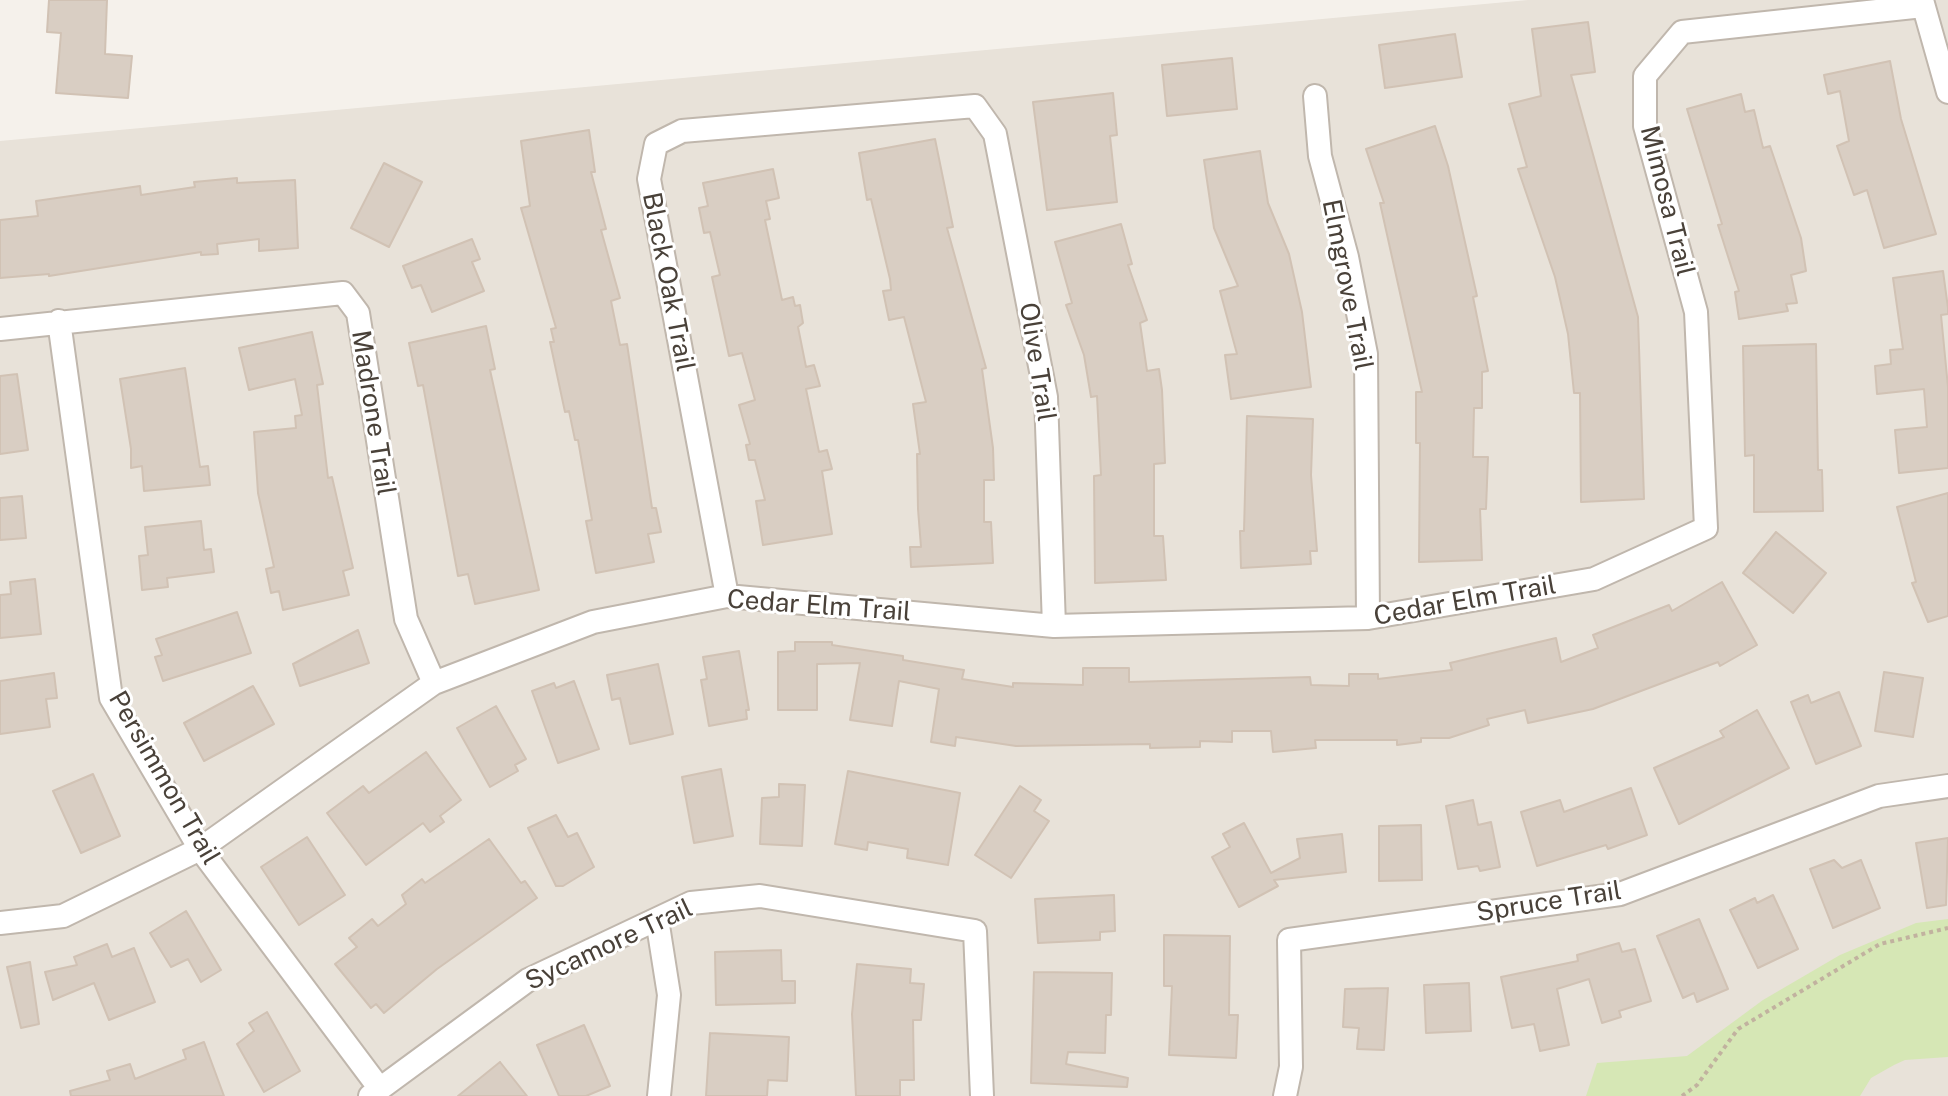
<!DOCTYPE html>
<style>
body{margin:0}
canvas{display:block;background:#f5f1eb}
</style>
<canvas width="1948" height="1096"></canvas>
<script>
const context = document.querySelector('canvas').getContext('2d');
context.lineJoin = 'round';
function fillPath(path, color) { context.fillStyle = color; context.fill(path, 'evenodd'); }
const shape = rows => new Path2D(rows.map(r => 'M' + r).join(''));
function trace(path, color, width, dash) { context.strokeStyle = color; context.lineWidth = width; context.lineCap = dash ? 'butt' : 'round'; context.setLineDash(dash || []); context.stroke(path); }
function drawText(font, color, halo, rows, align = 'center') {
  context.font = font + ' "Public Sans",sans-serif'; context.lineWidth = 6; context.setLineDash([]); context.textBaseline = 'middle'; context.strokeStyle = halo; context.fillStyle = color; for (const [text, x, y, turn = 0] of rows) {
    context.save(); context.translate(x, y); context.rotate((+turn || 0) * Math.PI / 180); context.textAlign = isNaN(turn) ? turn : align; if (halo) context.strokeText(text, 0, 0); context.fillText(text, 0, 0); context.restore();
  }
}
const residential = shape([
 [1528,0,1948,0,1948,1096,0,1096,0,141]
]);
const green = shape([
 [1948,919,1948,1057,1905,1060,1894,1065,1871,1078,1860,1096,1586,1096,1597,1063,1687,1056,1763,1000,1840,955,1916,923]
]);
const building = shape([
 [49,0,107,0,105,54,132,56,128,98,56,93,61,33,47,32,49,0],
 [1588,22,1595,72,1571,75,1638,317,1644,499,1581,502,1580,393,1574,393,1568,334,1555,277,1518,169,1527,167,1509,104,1541,96,1532,29,1588,22],
 [1455,34,1462,77,1385,88,1379,45,1455,34],
 [1232,58,1237,109,1167,116,1162,65,1232,58],
 [1890,61,1901,119,1936,234,1884,248,1867,190,1854,195,1837,146,1849,141,1840,91,1828,94,1824,75,1890,61],
 [1113,93,1117,135,1110,136,1117,202,1047,210,1033,102,1113,93],
 [1741,94,1745,112,1754,110,1763,148,1770,146,1801,238,1806,271,1791,275,1797,303,1786,304,1788,311,1739,319,1735,292,1739,291,1718,225,1722,224,1687,109,1741,94],
 [1435,126,1448,166,1477,296,1473,297,1488,371,1482,372,1482,408,1474,408,1473,457,1488,457,1486,509,1480,509,1482,560,1419,562,1420,443,1416,443,1416,392,1422,392,1380,203,1384,203,1366,149,1435,126],
 [589,130,595,172,591,172,606,229,601,230,620,298,611,301,620,345,627,344,652,508,656,508,661,532,648,534,654,562,596,573,586,521,592,520,578,440,575,440,569,411,565,412,550,342,554,342,551,329,556,328,521,208,530,206,521,141,589,130],
 [935,139,953,227,947,228,986,368,982,369,993,448,994,480,984,480,984,522,991,522,993,563,911,567,910,547,921,547,918,509,917,454,920,454,913,404,926,402,904,317,889,320,883,291,891,290,890,279,871,199,867,200,859,153,935,139],
 [1260,151,1268,203,1289,254,1302,312,1311,387,1231,399,1225,355,1237,354,1220,291,1238,286,1214,228,1204,160,1260,151],
 [384,163,422,182,389,247,351,228,384,163],
 [773,169,779,198,766,201,770,219,765,220,782,300,793,297,795,306,800,305,803,323,798,327,806,367,814,365,820,386,806,389,819,452,827,450,832,469,822,471,832,534,763,545,756,501,765,500,755,460,749,460,746,445,750,444,739,405,755,400,742,353,729,356,712,277,720,275,710,232,704,233,699,208,708,206,703,183,773,169],
 [237,178,237,183,295,180,298,248,259,251,259,239,217,244,218,254,201,255,201,252,49,276,49,274,0,278,0,220,38,216,36,201,140,186,141,195,195,187,194,182,237,178],
 [1121,224,1132,264,1128,265,1147,320,1140,323,1147,371,1159,369,1162,390,1165,463,1154,464,1154,536,1163,536,1166,580,1095,583,1094,476,1101,475,1097,396,1091,397,1084,355,1066,305,1072,303,1055,242,1121,224],
 [472,239,480,259,472,262,484,291,432,312,421,285,412,288,403,266,472,239],
 [1943,271,1948,308,1948,314,1941,315,1948,387,1948,468,1899,473,1895,430,1927,427,1924,389,1877,394,1875,366,1891,364,1890,350,1903,349,1893,278,1943,271],
 [486,326,495,369,490,370,539,590,475,604,468,574,458,576,423,385,418,386,409,343,486,326],
 [312,332,323,384,317,385,328,478,332,477,353,568,343,571,349,595,283,610,279,591,271,593,266,569,274,567,258,493,254,432,296,428,295,416,302,415,295,379,249,390,239,348,312,332],
 [1816,344,1818,470,1822,470,1823,511,1754,512,1754,455,1745,456,1743,346,1816,344],
 [185,368,200,467,208,466,210,485,144,491,142,466,131,468,131,449,120,379,185,368],
 [17,374,28,450,0,454,0,376,17,374],
 [1247,416,1313,419,1311,475,1317,551,1310,551,1311,564,1241,568,1240,531,1244,531,1247,416],
 [1948,493,1948,616,1928,622,1912,583,1916,582,1897,507,1948,493],
 [22,496,26,538,0,540,0,498,22,496],
 [201,521,204,550,211,549,214,572,167,578,168,587,142,590,139,556,148,555,145,527,201,521],
 [1776,532,1826,573,1793,613,1743,573,1776,532],
 [35,579,41,634,0,638,0,595,11,594,10,582,35,579],
 [1722,582,1757,645,1720,666,1718,662,1593,709,1528,723,1525,710,1487,719,1489,725,1449,738,1421,738,1421,742,1397,745,1397,740,1315,740,1316,748,1273,752,1271,731,1232,731,1232,742,1200,741,1200,747,1150,748,1150,744,1016,746,956,737,955,746,931,742,939,689,899,681,892,726,850,720,860,663,817,664,817,710,778,710,778,652,795,651,795,642,832,642,832,645,903,656,903,660,964,670,962,679,1013,687,1013,683,1083,685,1083,668,1129,668,1129,682,1310,677,1311,685,1349,686,1349,674,1378,674,1378,679,1452,670,1450,663,1556,638,1561,662,1598,648,1593,635,1669,605,1672,611,1722,582],
 [237,612,251,653,163,681,155,657,162,655,156,639,237,612],
 [358,630,369,663,300,686,293,664,358,630],
 [739,651,749,710,746,710,747,719,709,726,701,680,707,679,703,657,739,651],
 [658,664,673,734,630,744,620,698,612,700,607,675,658,664],
 [1884,672,1923,678,1913,737,1875,731,1884,672],
 [54,673,57,698,46,699,50,727,0,734,0,681,54,673],
 [574,681,599,749,558,763,532,691,554,683,556,688,574,681],
 [253,686,274,724,204,761,184,723,253,686],
 [1839,692,1861,746,1816,764,1791,702,1808,695,1811,703,1839,692],
 [496,706,526,759,515,765,518,771,490,787,457,728,496,706],
 [1757,710,1789,768,1679,824,1654,768,1724,737,1720,731,1757,710],
 [426,752,461,800,440,816,444,822,430,832,423,823,366,865,327,813,363,786,369,793,426,752],
 [721,769,733,836,694,843,682,777,721,769],
 [848,771,960,793,948,865,907,858,908,849,868,842,867,850,835,844,848,771],
 [93,774,120,836,81,853,53,791,93,774],
 [779,784,805,785,802,846,760,844,762,798,779,797,779,784],
 [1020,786,1041,800,1034,811,1049,821,1011,878,975,855,1020,786],
 [1631,788,1647,835,1608,849,1606,845,1537,866,1521,812,1560,800,1564,812,1631,788],
 [1473,800,1478,825,1491,822,1500,867,1480,871,1478,866,1458,869,1446,806,1473,800],
 [556,815,568,837,577,833,594,867,563,886,556,886,528,828,556,815],
 [1244,823,1271,873,1300,858,1297,839,1342,834,1346,872,1274,880,1278,886,1239,907,1212,857,1230,847,1223,834,1244,823],
 [1421,825,1422,880,1379,881,1379,826,1421,825],
 [307,837,345,895,299,925,261,867,307,837],
 [1948,838,1946,905,1927,908,1916,843,1948,838],
 [489,839,521,883,525,881,537,898,437,969,384,1013,376,1004,371,1008,335,964,357,947,349,938,372,919,378,926,406,904,402,895,422,879,425,883,489,839],
 [1834,860,1842,868,1861,860,1880,908,1833,928,1810,869,1834,860],
 [1114,895,1115,931,1100,932,1100,940,1038,943,1035,899,1114,895],
 [1773,895,1798,949,1758,968,1730,910,1755,898,1757,903,1773,895],
 [186,911,221,970,201,982,188,959,171,967,150,933,186,911],
 [1699,919,1728,989,1697,1002,1694,993,1683,998,1657,936,1699,919],
 [1164,935,1230,936,1229,1015,1238,1015,1236,1058,1169,1055,1172,986,1164,986,1164,935],
 [1619,943,1622,952,1635,949,1651,1001,1619,1011,1621,1017,1602,1023,1589,979,1557,989,1569,1045,1540,1051,1534,1024,1512,1028,1501,977,1578,961,1577,955,1619,943],
 [107,944,112,957,134,948,155,1002,109,1020,94,983,53,1000,45,972,77,965,74,957,107,944],
 [781,950,782,981,795,981,795,1003,716,1005,715,952,781,950],
 [30,962,39,1024,21,1028,7,967,30,962],
 [857,964,911,969,910,983,924,984,921,1020,913,1020,914,1080,900,1080,900,1096,856,1096,852,1014,857,964],
 [1034,972,1112,973,1111,1015,1106,1015,1105,1053,1068,1052,1066,1064,1128,1078,1127,1087,1031,1083,1034,972],
 [1469,983,1471,1031,1426,1033,1424,985,1469,983],
 [1388,988,1384,1050,1357,1049,1359,1028,1343,1027,1345,989,1388,988],
 [267,1012,300,1071,264,1092,237,1044,254,1031,249,1023,267,1012],
 [584,1025,610,1086,586,1096,559,1096,537,1045,584,1025],
 [710,1033,789,1037,787,1081,768,1080,767,1096,706,1096,710,1033],
 [204,1042,224,1096,71,1096,70,1091,110,1080,107,1071,130,1064,135,1079,186,1059,183,1050,204,1042],
 [500,1062,527,1096,458,1096,500,1062]
]);
const path = shape([
 [1682,1096,1697,1085,1738,1029,1880,944,1948,928]
]);
const minor = shape([
 [1922,0,1948,92],
 [1315,96,1320,156,1347,257,1366,354,1368,618],
 [59,321,111,698,200,849,380,1089],
 [0,329,343,293,358,313,406,619,434,683],
 [727,596,649,179,656,144,682,131,975,106,995,134,1046,397,1054,626],
 [657,919,669,995,659,1096],
 [0,923,63,916,200,849,434,683,593,622,727,596,1054,626,1368,618,1594,579,1706,528,1696,312,1645,126,1645,76,1682,32,1923,6],
 [370,1096,528,980,691,903,760,896,975,931,982,1096],
 [1285,1096,1291,1067,1289,940,1620,894,1879,796,1948,786]
]);
const streetNames = [
 ["Mimosa Trail",1667,201,76],
 ["Black Oak Trail",668,282,79],
 ["Elmgrove Trail",1347,285,79],
 ["Olive Trail",1037,362,81],
 ["Madrone Trail",373,413,81],
 ["Cedar Elm Trail",1465,601,-10],
 ["Cedar Elm Trail",819,606,4],
 ["Persimmon Trail",164,778,60],
 ["Spruce Trail",1549,902,-9],
 ["Sycamore Trail",609,945,-25]
];
fillPath(residential, '#e8e2d9');
fillPath(green, '#d6e7b5');
fillPath(building, '#d9cec3');
trace(building, '#d1c2b4', 2);
trace(minor, '#c0b7ad', 26);
trace(path, '#c1b29f', 4, [4, 4]);
trace(minor, '#fff', 22);
drawText('26px', '#494139', '#fff', streetNames);
</script>
